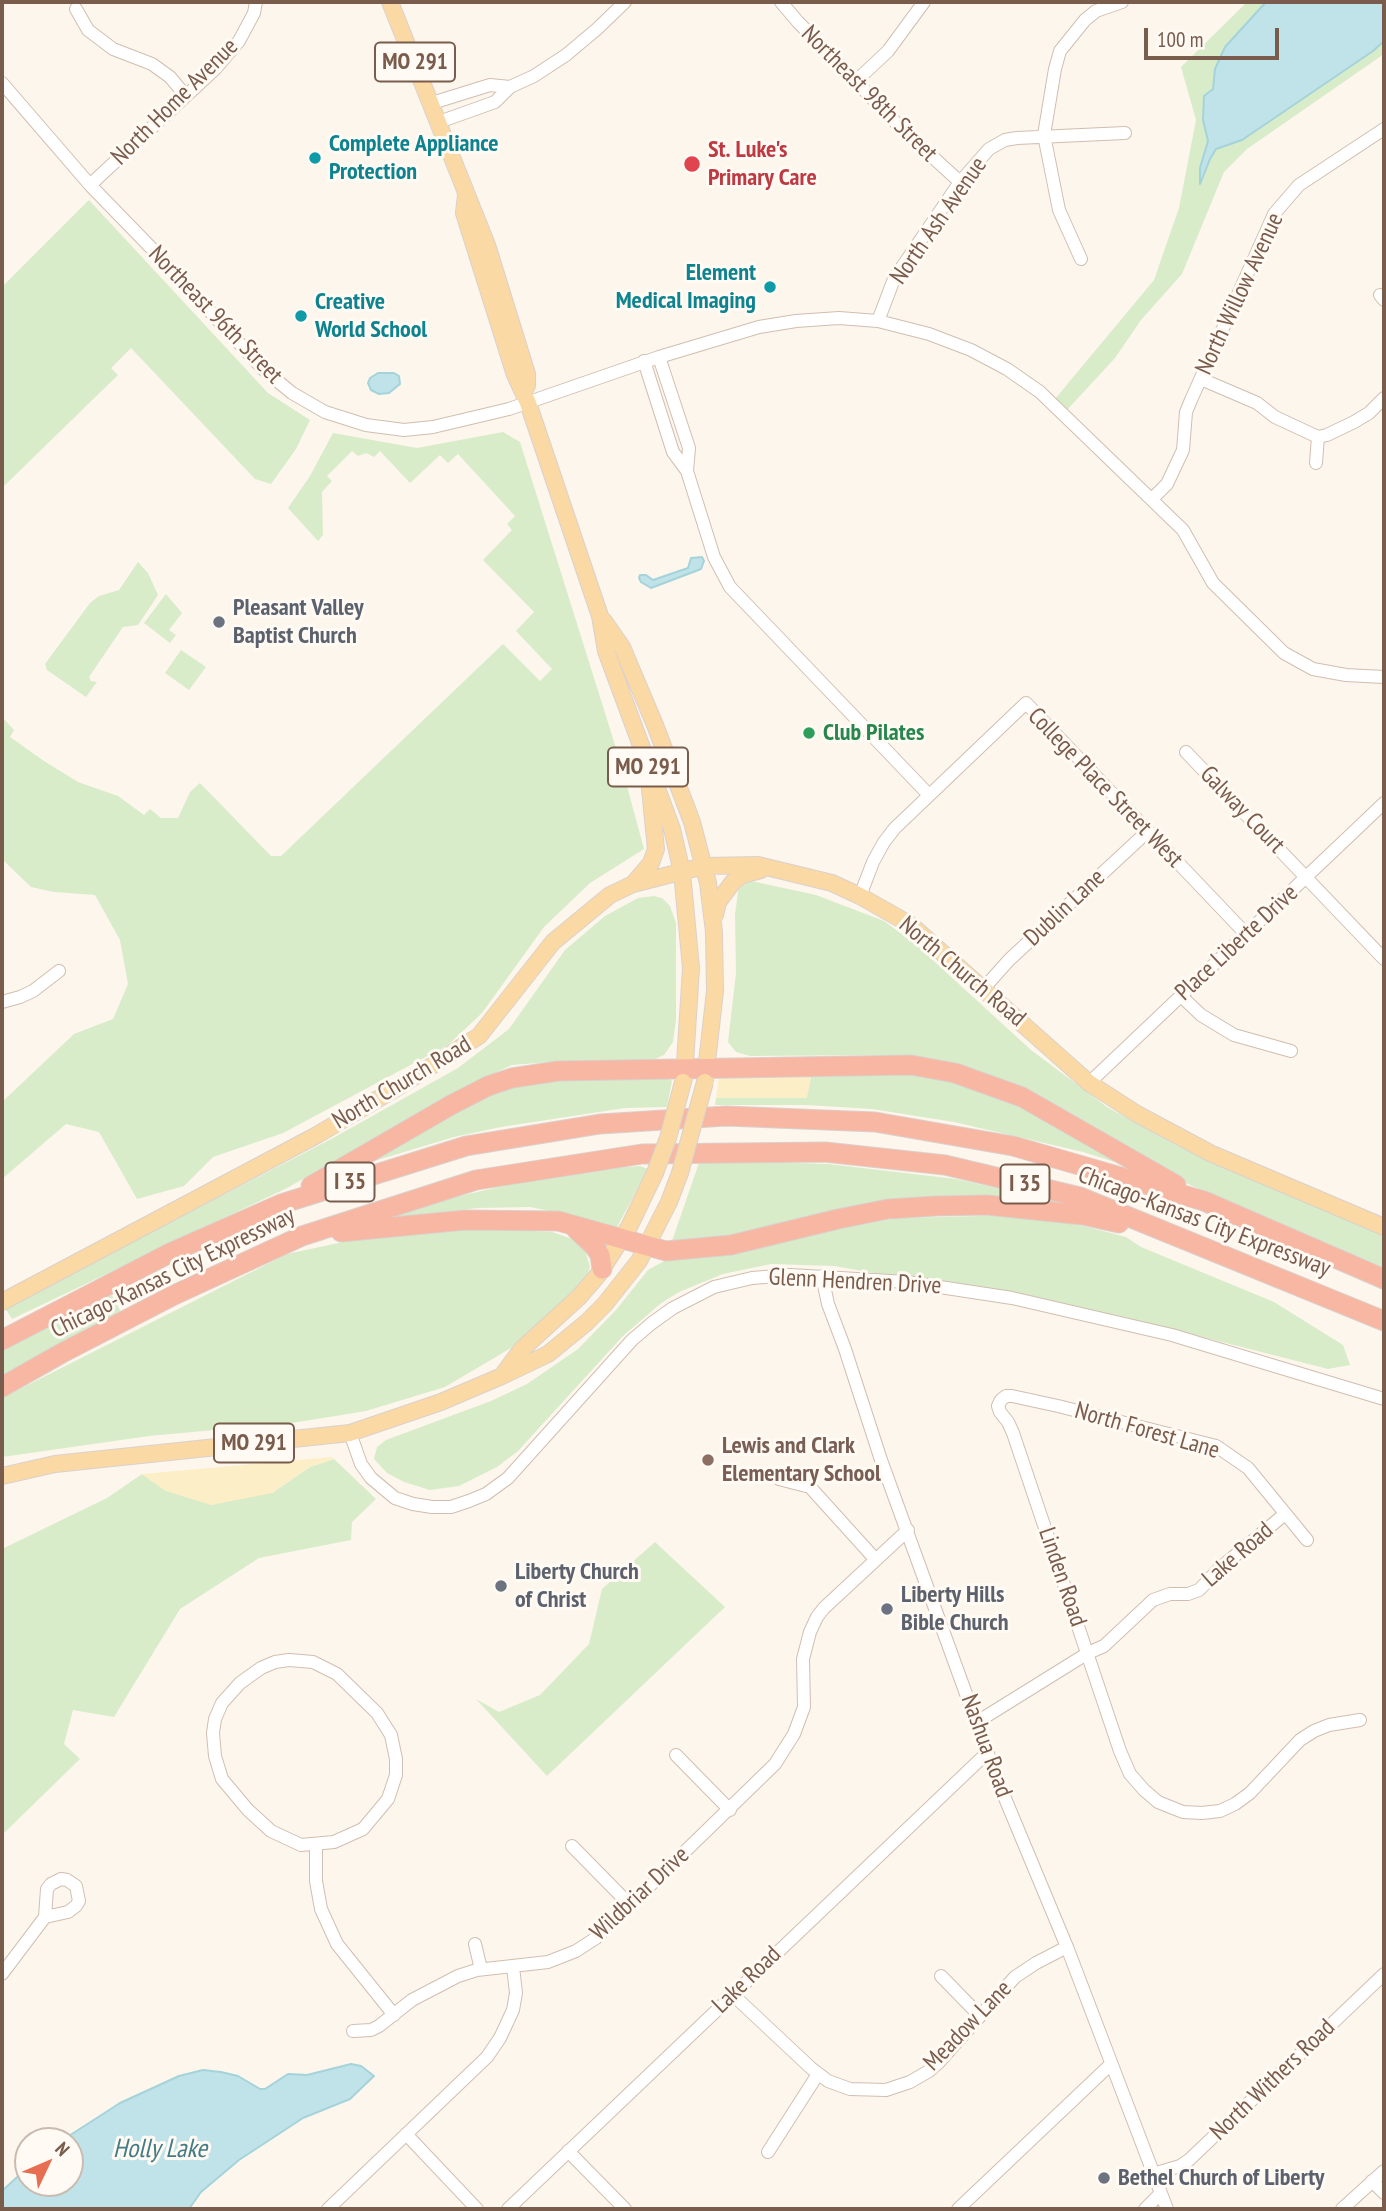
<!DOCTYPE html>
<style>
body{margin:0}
#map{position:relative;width:1386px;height:2211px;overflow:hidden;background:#fdf6ec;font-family:"PT Sans Narrow",sans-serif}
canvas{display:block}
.frame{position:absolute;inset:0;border:4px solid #7a5c4d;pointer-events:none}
.north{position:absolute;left:14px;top:2127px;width:70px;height:70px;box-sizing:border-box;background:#fffaf3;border:2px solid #cabbb1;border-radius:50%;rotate:46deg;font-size:19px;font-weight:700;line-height:28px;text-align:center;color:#7a5c4d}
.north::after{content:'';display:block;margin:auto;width:24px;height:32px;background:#e76f51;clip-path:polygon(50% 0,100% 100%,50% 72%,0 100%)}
.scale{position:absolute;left:1144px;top:28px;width:135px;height:32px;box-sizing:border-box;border:4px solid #7a5c4d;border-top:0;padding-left:9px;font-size:21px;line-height:24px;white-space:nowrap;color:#7a5c4d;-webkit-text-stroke:5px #fffaf3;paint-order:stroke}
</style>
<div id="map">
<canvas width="1386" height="2211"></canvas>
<div class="frame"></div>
<div class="north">N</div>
<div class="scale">100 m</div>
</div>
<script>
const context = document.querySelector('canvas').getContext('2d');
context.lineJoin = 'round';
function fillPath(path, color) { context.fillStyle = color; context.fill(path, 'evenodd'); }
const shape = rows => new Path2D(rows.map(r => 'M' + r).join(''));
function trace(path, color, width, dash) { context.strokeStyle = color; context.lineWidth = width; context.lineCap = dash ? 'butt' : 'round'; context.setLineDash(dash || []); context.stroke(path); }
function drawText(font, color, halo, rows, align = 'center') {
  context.font = font + ' "PT Sans Narrow",sans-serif'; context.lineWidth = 6; context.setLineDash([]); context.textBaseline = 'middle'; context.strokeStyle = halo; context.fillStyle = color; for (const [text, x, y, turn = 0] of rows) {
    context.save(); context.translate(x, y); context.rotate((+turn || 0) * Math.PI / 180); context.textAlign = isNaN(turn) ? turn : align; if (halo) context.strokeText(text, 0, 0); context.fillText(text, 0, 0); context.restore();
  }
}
const green = shape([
 [1247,2,1384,2,1384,54,1247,149,1224,172,1182,274,1141,320,1115,358,1067,410,1055,399,1154,280,1179,208,1196,120,1181,67],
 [89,200,268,393,310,420,296,449,271,484,255,479,131,348,111,368,118,375,2,488,2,287],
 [503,432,520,442,621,764,644,849,590,883,544,927,482,1013,448,1045,283,1133,213,1157,184,1186,137,1199,99,1132,66,1124,2,1179,2,1102,74,1034,113,1019,128,984,120,940,95,895,54,892,31,887,2,859,2,717,14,730,10,737,44,761,78,782,118,796,144,815,150,809,161,818,178,818,190,792,200,783,271,856,281,856,503,644,540,681,552,669,516,631,534,612,483,560,512,530,507,524,515,516,458,454,448,463,440,455,410,483,380,451,374,457,366,453,358,456,352,451,327,476,332,481,322,492,323,535,318,541,288,508,310,476,333,433,417,448],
 [138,562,148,573,158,595,138,625,123,627,89,677,91,681,97,682,86,697,47,670,45,664,90,603,99,596,119,590],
 [166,594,182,613,169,630,176,635,170,643,144,623],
 [181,650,206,667,189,690,165,673],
 [751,881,816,895,884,921,914,943,1031,1050,1107,1107,1183,1149,1384,1235,1384,1271,1188,1184,1091,1132,950,1066,887,1055,750,1056,736,1052,728,1042,736,973,735,914,739,886],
 [654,896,662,898,670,906,676,923,676,1020,673,1042,664,1055,650,1061,562,1061,512,1065,469,1085,287,1188,12,1319,5,1308,333,1138,458,1068,509,1029,565,950,605,916,638,898],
 [890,1073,921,1074,985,1088,1118,1161,1118,1163,1083,1152,954,1122,872,1109,805,1105,715,1105,716,1098,806,1098,811,1077],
 [667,1077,672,1081,667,1107,625,1108,501,1127,454,1137,374,1161,432,1123,504,1087,555,1079],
 [700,1160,828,1164,956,1179,1065,1203,1079,1209,995,1201,760,1228,694,1243,672,1241],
 [640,1166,648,1169,616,1229,587,1219,530,1207,478,1208,384,1218,433,1202,499,1187,587,1170],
 [1020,1215,1084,1226,1126,1237,1141,1247,1274,1302,1343,1345,1350,1365,1328,1369,1124,1317,834,1266,771,1264,723,1274,679,1292,660,1304,623,1336,518,1451,497,1467,459,1486,430,1490,404,1482,387,1473,374,1459,377,1447,386,1440,491,1401,527,1384,578,1349,616,1310,648,1270,666,1260,898,1218],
 [481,1228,552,1232,578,1241,586,1253,590,1267,587,1277,568,1299,511,1348,445,1387,366,1411,292,1423,149,1436,2,1457,2,1398,287,1254,366,1237],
 [110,1292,121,1312,2,1378,2,1349],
 [334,1459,376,1499,352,1522,351,1540,259,1558,180,1609,114,1717,73,1710,64,1744,80,1759,2,1835,2,1549,107,1498,142,1474,166,1491,272,1493,310,1467],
 [655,1542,725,1607,547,1776,476,1699,499,1712,540,1695,589,1644,602,1589]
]);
const sand = shape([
 [722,1075,811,1077,807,1098,716,1098,719,1077],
 [332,1457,334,1459,310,1467,272,1493,211,1505,166,1491,142,1474]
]);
const water = shape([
 [1266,2,1384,2,1384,41,1373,51,1242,140,1216,149,1210,159,1200,184,1200,168,1208,141,1203,120,1204,96,1213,89,1215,69,1225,47,1266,2],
 [378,373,394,373,399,376,400,384,389,393,379,394,371,390,368,383,370,378,378,373],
 [702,557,704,561,701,569,651,588,641,582,639,578,640,575,646,575,653,580,688,568,691,558,702,557],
 [351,2064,361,2066,374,2076,350,2099,303,2118,239,2160,201,2192,189,2209,2,2209,2,2191,28,2167,28,2183,70,2183,70,2141,61,2141,120,2103,179,2076,203,2070,221,2072,238,2076,260,2089,265,2089,288,2074,307,2075,351,2064]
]);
const minor = shape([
 [781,2,798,22,902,129,960,182],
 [76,9,88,30,113,49,152,64,170,77,185,95],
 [856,81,888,51,924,2],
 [2,83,90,185,160,257,263,369,292,393,325,412,366,425,404,430,433,427,509,409,659,357,759,327,796,321,839,318,878,321,929,334,971,350,1007,369,1040,392,1183,530,1213,583,1284,653,1313,669,1346,675,1384,677],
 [432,103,490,85,510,87],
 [439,122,495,102,510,87,534,76,566,55,597,29,625,2],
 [90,185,216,68,239,41,254,13,256,2],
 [1081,259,1059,210,1044,135,1055,69,1060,51,1085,20,1096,11,1122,2],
 [1380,295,1384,300],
 [878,321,894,279,960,182,989,149,1005,140,1017,138,1125,133],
 [659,357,689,448,687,471],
 [644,361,673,452,687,471,714,557,730,587,929,795],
 [1201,379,1257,403,1275,417,1318,437],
 [1318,437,1327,435,1354,422,1369,413,1384,398],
 [1316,463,1318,437],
 [1152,499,1167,484,1183,450,1186,412,1191,400,1274,214,1299,185,1384,129],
 [1186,752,1384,959],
 [860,896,873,862,884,842,895,828,1026,703,1246,934],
 [984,988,1009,960,1148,831],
 [1181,996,1201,1015,1234,1035,1291,1051],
 [2,1002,20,997,33,991,59,971],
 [1089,1083,1384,803],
 [822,1276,828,1304,845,1349,881,1460,997,1779,1067,1947,1167,2209],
 [350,1433,361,1464,371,1478,395,1498,413,1504,432,1507,451,1507,469,1501,486,1494,508,1478,632,1340,652,1323,673,1308,714,1287,752,1278,790,1275,907,1282,1012,1298,1172,1335,1384,1399],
 [779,1479,810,1487,876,1560],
 [1307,1540,1248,1468,1216,1446,1058,1406,1012,1396,1006,1396,1001,1400,998,1406,1000,1412,1008,1422,1013,1433,1120,1751,1130,1774,1144,1790,1158,1802,1183,1812,1202,1813,1220,1811,1235,1804,1250,1793,1300,1740,1314,1731,1329,1725,1360,1720],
 [289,1660,313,1662,337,1674,377,1713,391,1735,396,1759,396,1775,388,1799,363,1829,334,1842,301,1845,271,1831,248,1810,222,1779,215,1756,213,1733,215,1719,222,1703,240,1683,261,1668,275,1662,289,1660],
 [977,1722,1088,1653,1104,1646,1153,1600,1170,1594,1188,1594,1199,1590,1219,1569,1285,1514],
 [676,1755,730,1810],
 [316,1845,316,1881,321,1909,337,1944,394,2015],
 [572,1846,630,1905],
 [61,1879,67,1880,76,1886,79,1901,76,1906,68,1912,45,1917,47,1889,51,1884,61,1879],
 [475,1944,481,1969],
 [2,1974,45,1917],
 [941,1976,980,2016],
 [732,1994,811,2068,828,2081,850,2089,886,2090,910,2082,929,2071,939,2062,1015,1977,1036,1963,1067,1947],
 [353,2031,371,2030,379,2026,412,2000,458,1976,477,1970,548,1962,576,1951,596,1938,775,1764,794,1734,804,1707,803,1659,810,1632,817,1617,824,1608,908,1530],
 [406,2134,477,2209],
 [568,2151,625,2209],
 [768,2152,818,2074],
 [1153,2174,1180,2166,1189,2160,1384,1974],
 [1372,2181,1384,2193],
 [328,2209,487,2057,500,2038,513,2010,516,1993,513,1967],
 [508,2209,988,1752],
 [958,2209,1110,2065],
 [1145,2209,1161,2193],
 [1342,2209,1384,2171]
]);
const major = shape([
 [390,2,487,245,527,374,527,386],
 [466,195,464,213,515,375,528,403,600,616,606,651,672,829,682,872,691,968,684,1079],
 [604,621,622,647,655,725,692,822,708,883,714,932,715,991,705,1080],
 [633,884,651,863,656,849,650,789],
 [715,915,718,902,733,882,742,875,761,870],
 [2,1302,317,1135,398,1087,479,1036,553,942,610,895,633,884,704,866,758,865,832,883,860,896,911,925,1089,1083,1137,1114,1210,1153,1384,1227],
 [504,1373,521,1350,579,1297,598,1275,629,1227,655,1173],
 [2,1476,55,1464,350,1433,441,1402,502,1376,548,1354,586,1323,605,1304,639,1261,669,1202,680,1173]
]);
const highway = shape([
 [311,1186,451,1105,488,1086,512,1078,558,1071,911,1065,955,1073,1022,1097,1176,1185],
 [576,1229,594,1246,600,1255,602,1269],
 [341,1232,465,1220,558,1221,666,1251,731,1245,838,1219,888,1209,936,1206,987,1205,1083,1215,1119,1223],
 [2,1340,170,1253,281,1204,466,1146,600,1124,726,1116,875,1122,1013,1146,1204,1201,1384,1279],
 [2,1387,62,1353,174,1295,302,1236,476,1180,642,1154,825,1152,945,1165,1080,1197,1384,1321]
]);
const majorBridge = shape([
 [655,1173,668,1138,683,1082],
 [680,1173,705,1082]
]);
const markers = [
 [315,158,7,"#0f9aa8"],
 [692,164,9,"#e0444e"],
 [770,287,7,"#0f9aa8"],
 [301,316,7,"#0f9aa8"],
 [219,622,7,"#6b7280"],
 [809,733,7,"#2e9e5b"],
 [708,1460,7,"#8d6e63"],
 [501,1586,7,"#6b7280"],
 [887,1609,7,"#6b7280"],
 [1104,2178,7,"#6b7280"]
];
const shields = [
 [415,62,80],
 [648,767,80],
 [350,1182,49],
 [1025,1184,49],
 [254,1443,80]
];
const shieldNames = [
 ["MO 291",415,62],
 ["MO 291",648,767],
 ["I 35",350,1182],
 ["I 35",1025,1184],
 ["MO 291",254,1443]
];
const streetNames = [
 ["Northeast 98th Street",869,94,45],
 ["North Home Avenue",175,102,-45],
 ["North Ash Avenue",939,221,-55],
 ["North Willow Avenue",1240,294,-65],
 ["Northeast 96th Street",215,315,46],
 ["College Place Street West",1105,788,46],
 ["Galway Court",1242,810,46],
 ["Dublin Lane",1065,908,-43],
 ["Place Liberte Drive",1237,943,-43],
 ["North Church Road",962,972,40],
 ["North Church Road",402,1083,-31],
 ["Chicago-Kansas City Expressway",1204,1222,21],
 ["Chicago-Kansas City Expressway",173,1273,-26],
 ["Glenn Hendren Drive",855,1282,3],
 ["North Forest Lane",1147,1431,16],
 ["Lake Road",1238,1555,-41],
 ["Linden Road",1062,1577,71],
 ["Nashua Road",986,1746,70],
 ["Wildbriar Drive",640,1894,-43],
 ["Lake Road",747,1980,-44],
 ["Meadow Lane",968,2026,-46],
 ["North Withers Road",1273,2080,-44]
];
const cultureNames = [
 ["Complete Appliance",329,144],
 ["Protection",329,172],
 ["Element",756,273,"right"],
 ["Medical Imaging",756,301,"right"],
 ["Creative",315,302],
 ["World School",315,330]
];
const healthNames = [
 ["St. Luke's",708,150],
 ["Primary Care",708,178]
];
const worshipNames = [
 ["Pleasant Valley",233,608],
 ["Baptist Church",233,636],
 ["Liberty Church",515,1572],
 ["of Christ",515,1600],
 ["Liberty Hills",901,1595],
 ["Bible Church",901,1623],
 ["Bethel Church of Liberty",1118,2178]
];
const leisureNames = [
 ["Club Pilates",823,733]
];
const educationNames = [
 ["Lewis and Clark",722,1446],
 ["Elementary School",722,1474]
];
const waterNames = [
 ["Holly Lake",160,2150]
];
fillPath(green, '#d8ecc9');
fillPath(sand, '#fcefc7');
fillPath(water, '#bfe3e8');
trace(water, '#a5d3da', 2);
trace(minor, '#d1beb0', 14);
trace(major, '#dad1cd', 18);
trace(highway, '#dad1cd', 21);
trace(minor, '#fff', 12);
trace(major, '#fbd9a5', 16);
trace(highway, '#f7b7a3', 19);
trace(majorBridge, '#dad1cd', 18, []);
trace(majorBridge, '#fbd9a5', 16);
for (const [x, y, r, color] of markers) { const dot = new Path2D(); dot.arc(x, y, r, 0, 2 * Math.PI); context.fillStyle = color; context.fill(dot); trace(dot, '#fffaf3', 2.5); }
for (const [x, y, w] of shields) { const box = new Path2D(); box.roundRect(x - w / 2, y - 19.5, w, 39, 5); context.fillStyle = '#fffaf3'; context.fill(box); trace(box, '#7a5c4d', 2); }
drawText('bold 23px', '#7a5c4d', null, shieldNames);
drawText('24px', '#7a5c4d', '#fffaf3', streetNames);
drawText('bold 24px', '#0d838f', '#fffaf3', cultureNames, 'left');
drawText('bold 24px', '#be3a42', '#fffaf3', healthNames, 'left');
drawText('bold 24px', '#5b616d', '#fffaf3', worshipNames, 'left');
drawText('bold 24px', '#27864d', '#fffaf3', leisureNames, 'left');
drawText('bold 24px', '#785e54', '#fffaf3', educationNames, 'left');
drawText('italic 26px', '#437c86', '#fffaf3', waterNames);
</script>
